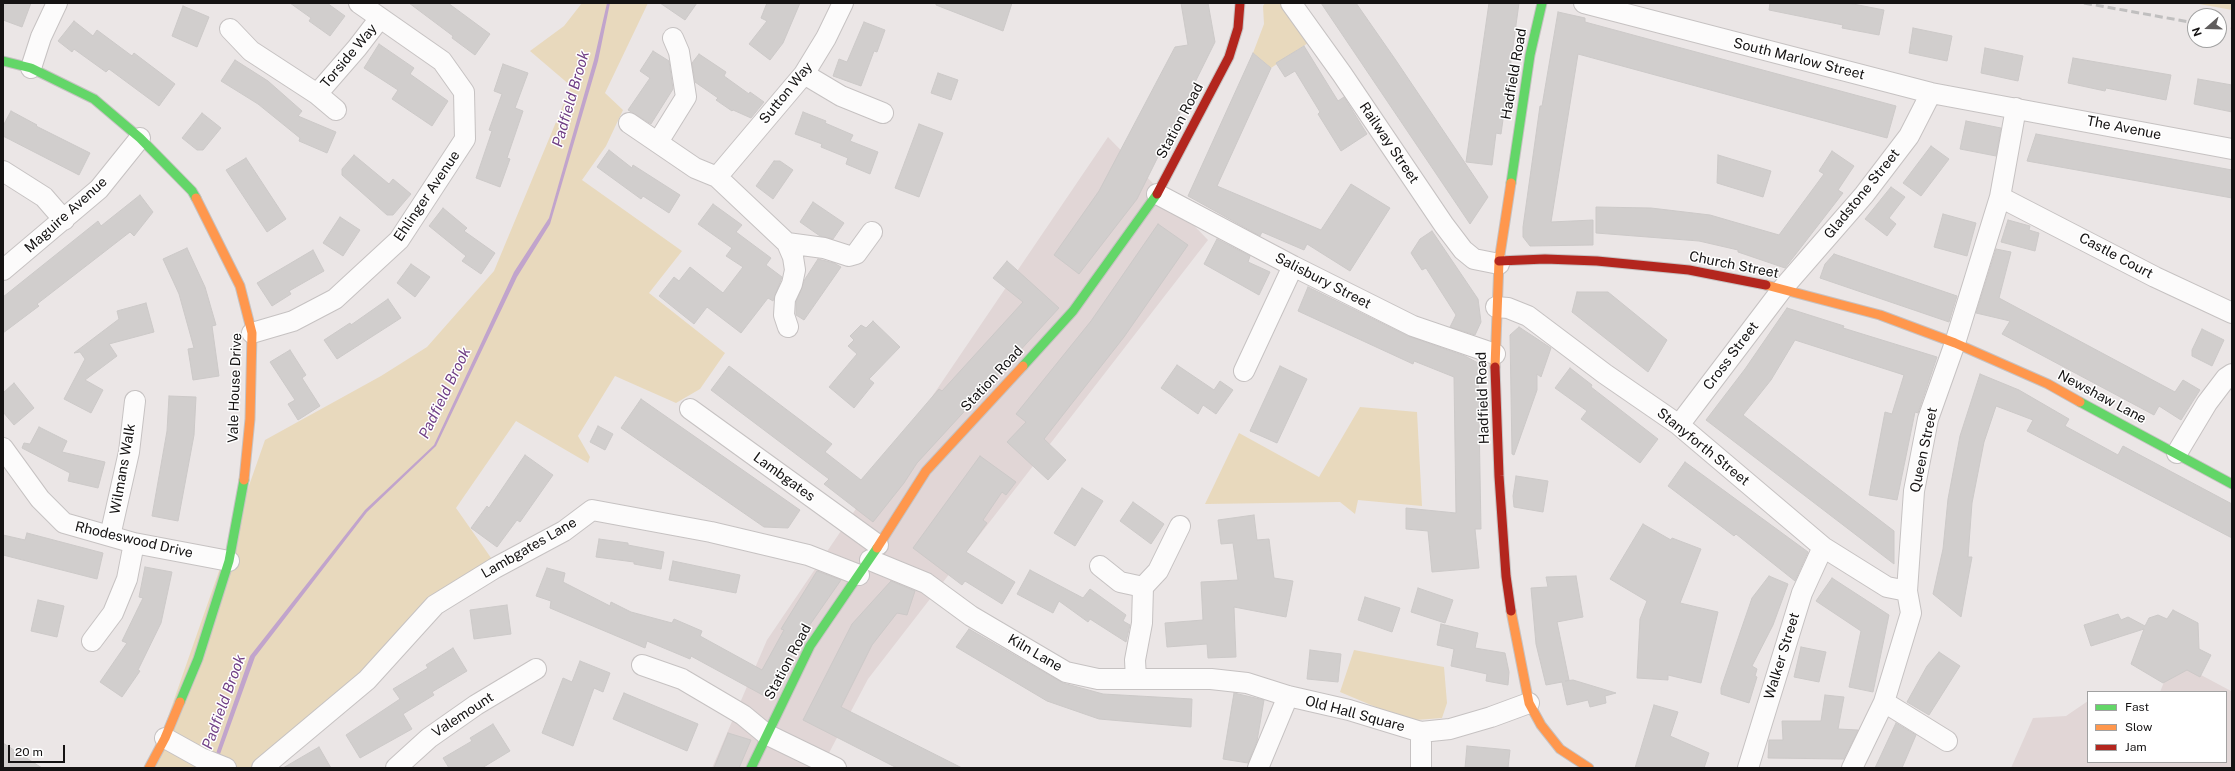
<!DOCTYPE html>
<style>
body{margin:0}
#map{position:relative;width:2235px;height:771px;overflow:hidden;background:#ebe6e6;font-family:"Public Sans",sans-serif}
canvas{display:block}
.frame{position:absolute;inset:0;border:4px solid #151313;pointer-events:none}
.legend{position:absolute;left:2087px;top:691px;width:140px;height:72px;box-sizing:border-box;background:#fff;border:1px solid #a1a1a1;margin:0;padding:5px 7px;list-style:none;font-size:12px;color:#151313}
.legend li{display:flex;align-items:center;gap:8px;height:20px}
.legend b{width:20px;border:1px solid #a1a1a1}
.north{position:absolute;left:2187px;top:8px;width:40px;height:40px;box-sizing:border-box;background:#fff;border:1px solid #a1a1a1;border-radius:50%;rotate:250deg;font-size:11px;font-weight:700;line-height:16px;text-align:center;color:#151313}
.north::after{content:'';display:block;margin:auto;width:14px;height:18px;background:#605d5d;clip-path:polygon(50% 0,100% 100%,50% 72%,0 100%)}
.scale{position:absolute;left:8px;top:745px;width:57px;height:18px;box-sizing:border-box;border:2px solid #151313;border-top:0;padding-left:5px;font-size:12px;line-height:14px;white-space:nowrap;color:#151313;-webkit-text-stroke:3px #fff;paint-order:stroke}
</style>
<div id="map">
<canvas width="2235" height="771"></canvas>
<div class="frame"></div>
<ul class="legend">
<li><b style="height:5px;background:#63d668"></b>Fast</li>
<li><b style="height:5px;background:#ff974d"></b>Slow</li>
<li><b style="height:5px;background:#b3261e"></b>Jam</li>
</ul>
<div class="north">N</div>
<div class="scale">20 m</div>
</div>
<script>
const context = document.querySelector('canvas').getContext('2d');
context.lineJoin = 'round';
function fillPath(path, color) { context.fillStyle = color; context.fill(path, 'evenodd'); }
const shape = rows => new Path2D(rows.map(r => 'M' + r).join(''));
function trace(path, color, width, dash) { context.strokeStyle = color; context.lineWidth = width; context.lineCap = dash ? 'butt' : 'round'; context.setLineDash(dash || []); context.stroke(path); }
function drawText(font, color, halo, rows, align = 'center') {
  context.font = font + ' "Public Sans",sans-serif'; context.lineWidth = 3; context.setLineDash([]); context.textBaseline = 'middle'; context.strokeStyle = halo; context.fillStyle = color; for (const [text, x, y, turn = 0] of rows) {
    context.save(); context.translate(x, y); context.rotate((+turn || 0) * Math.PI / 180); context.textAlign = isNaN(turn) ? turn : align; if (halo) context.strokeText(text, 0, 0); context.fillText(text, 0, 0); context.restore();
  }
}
const built = shape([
 [1108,137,1208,240,868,679,821,768,712,768,767,640],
 [2173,660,2231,691,2232,689,2232,768,2011,768,2033,718,2066,716,2088,701,2088,762,2226,762,2226,692,2160,692]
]);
const green = shape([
 [582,3,648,3,605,93,623,110,606,146,582,180,682,251,649,293,725,353,700,389,676,403,615,376,578,436,590,457,588,463,516,421,456,508,496,565,261,768,150,768,265,440,381,376,427,347,494,271,571,86,530,51,564,26],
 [1265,3,1281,3,1308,43,1271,68,1253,53,1264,24,1263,6],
 [2194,3,2232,3,2232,10],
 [1360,407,1417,412,1422,506,1358,500,1355,514,1340,502,1205,504,1239,433,1319,477],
 [1354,650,1444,667,1447,703,1442,718,1416,720,1390,713,1340,692]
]);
const water = shape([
 [607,3,610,3,598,61,550,224,517,277,436,446,367,512,255,657,215,768,211,768,250,656,365,510,434,445,514,272,549,218,594,60]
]);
const building = shape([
 [3,3,31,3,22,27,3,20,3,3],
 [290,3,327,3,345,16,330,36,309,21,311,18,290,3],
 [409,3,448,3,490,34,475,55,452,38,453,36,409,3],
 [660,3,697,3,685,20,660,3],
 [767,3,800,3,783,43,770,60,749,44,767,21,761,18,767,3],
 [936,3,1012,3,1003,31,936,5,936,3],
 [1181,3,1208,3,1215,42,1137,199,1079,274,1054,255,1099,191,1175,47,1188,45,1181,3],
 [1321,3,1356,3,1395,59,1488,197,1470,224,1321,3],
 [1489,3,1519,3,1501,134,1496,133,1492,165,1466,162,1489,3],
 [1770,3,1848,3,1884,10,1879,35,1842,28,1843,25,1769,10,1770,3],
 [183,6,209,17,197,47,172,36,183,6],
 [1558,12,1585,18,1585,22,1896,106,1887,138,1578,54,1551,222,1593,220,1593,245,1530,246,1523,237,1523,227,1540,106,1542,106,1558,12],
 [74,21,93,36,97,30,132,56,134,53,175,84,159,106,109,69,106,72,74,49,72,52,58,41,74,21],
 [864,22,885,30,877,52,874,51,861,86,833,76,839,59,847,62,864,22],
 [1913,28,1952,36,1947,61,1909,53,1913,28],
 [379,44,414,68,410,74,448,101,432,126,392,99,398,90,364,68,379,44],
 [1304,46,1338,101,1344,97,1367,134,1341,151,1318,114,1320,112,1295,71,1285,77,1276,63,1304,46],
 [1985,48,2023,56,2018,81,1981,73,1985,48],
 [653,51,669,61,673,89,651,124,628,110,650,78,640,71,653,51],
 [1253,53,1271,68,1217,186,1321,230,1351,184,1390,208,1350,271,1307,244,1304,250,1262,232,1260,236,1188,196,1253,53],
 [699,54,726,72,724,76,749,94,750,92,764,102,751,118,733,110,732,111,716,100,718,98,695,82,692,63,699,54],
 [2073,58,2171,75,2166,100,2106,88,2105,91,2068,83,2073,58],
 [235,60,268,81,302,111,298,116,336,132,327,153,299,141,300,138,258,104,221,81,235,60],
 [503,64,528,73,515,108,523,111,507,158,510,159,500,187,476,178,492,131,489,130,502,94,494,91,503,64],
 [938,73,958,80,951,100,931,93,938,73],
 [2198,79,2232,85,2232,112,2194,104,2198,79],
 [11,111,37,125,36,126,90,153,79,175,3,136,3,126,11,111],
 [803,112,826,121,825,123,853,135,850,141,878,152,870,174,846,164,848,158,821,147,822,144,795,134,803,112],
 [202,113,221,128,203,150,197,150,182,138,202,113],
 [1966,121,2001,128,1996,156,1960,149,1966,121],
 [919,124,943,133,919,197,895,188,919,124],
 [2036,134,2232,170,2232,198,2027,161,2036,134],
 [1931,146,1949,159,1921,196,1903,183,1931,146],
 [609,150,632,168,633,165,680,195,669,213,643,196,641,199,597,167,609,150],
 [1832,151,1854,166,1838,190,1843,193,1785,268,1738,252,1738,250,1699,241,1596,233,1596,207,1651,208,1710,215,1779,235,1824,174,1819,171,1832,151],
 [354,155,389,184,393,179,411,194,393,215,387,215,342,175,342,169,354,155],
 [1718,155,1771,171,1763,197,1717,183,1718,155],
 [246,158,286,219,267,232,226,170,246,158],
 [774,161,780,161,793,170,773,199,756,186,774,161],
 [1891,187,1905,197,1889,218,1896,224,1887,236,1865,219,1891,187],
 [140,195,153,212,134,236,130,232,37,304,39,306,3,333,3,297,98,221,101,226,140,195],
 [813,202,844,223,833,239,820,236,800,222,813,202],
 [713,204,742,225,736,232,771,258,766,265,782,277,773,301,768,298,741,333,707,307,694,324,659,296,674,277,679,281,690,267,723,293,743,267,726,256,732,248,698,224,713,204],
 [443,208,467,228,464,231,495,253,481,274,462,261,466,256,429,226,443,208],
 [1943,214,1976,223,1967,256,1934,247,1943,214],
 [340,217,360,230,343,256,323,243,340,217],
 [2008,220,2030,226,2029,230,2039,233,2035,251,2001,242,2008,220],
 [1158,224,1188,245,1124,337,1044,439,1066,460,1048,480,1007,442,1026,422,1016,414,1091,321,1158,224],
 [1432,231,1478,299,1481,322,1475,335,1450,327,1456,315,1426,268,1422,270,1411,253,1420,239,1432,231],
 [1217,239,1250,256,1248,262,1270,272,1259,295,1204,264,1217,239],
 [187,248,205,287,216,325,212,326,219,376,193,380,188,349,194,348,179,294,163,259,187,248],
 [1996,249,2011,252,1999,298,2175,392,2183,380,2200,390,2181,420,2159,406,2154,415,2002,334,2010,321,1976,313,1996,249],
 [313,250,324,271,289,291,291,294,272,306,257,283,313,250],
 [1834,254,1957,296,1949,322,1820,278,1825,264,1834,254],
 [818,259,834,263,841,267,804,320,796,315,796,302,805,279,818,259],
 [1007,261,1059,308,917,463,904,483,873,522,824,484,829,479,711,390,729,366,832,444,825,452,861,480,939,389,942,391,1023,302,993,278,1007,261],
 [411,264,430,277,415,297,397,283,411,264],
 [1308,287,1408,336,1465,356,1478,363,1481,529,1475,529,1479,568,1432,572,1428,531,1406,529,1406,508,1456,513,1454,377,1414,361,1413,364,1298,311,1308,287],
 [1577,292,1608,292,1667,340,1648,372,1572,312,1577,292],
 [388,299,401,318,337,359,324,340,350,323,351,325,388,299],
 [146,303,154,332,109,344,117,356,85,380,103,390,91,413,64,399,85,359,80,352,74,353,119,319,117,311,146,303],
 [1787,308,1844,326,1843,328,1937,357,1918,413,1915,412,1897,500,1869,495,1885,412,1892,414,1904,375,1795,340,1771,380,1743,415,1894,531,1894,564,1706,420,1745,369,1787,308],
 [873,321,900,347,869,379,874,383,854,408,829,387,857,354,848,346,854,340,850,336,861,325,866,328,873,321],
 [1519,327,1551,348,1541,377,1537,374,1537,390,1514,455,1512,454,1510,335,1519,327],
 [2202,329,2224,340,2212,366,2192,356,2192,350,2202,329],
 [290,350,306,375,302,378,320,406,298,420,288,404,295,400,270,362,290,350],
 [1177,365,1214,390,1220,381,1233,390,1216,414,1203,405,1198,414,1161,388,1177,365],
 [1280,366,1307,379,1277,443,1250,431,1280,366],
 [1570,368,1592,385,1591,387,1658,439,1640,463,1581,419,1587,411,1555,388,1570,368],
 [1980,374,2019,390,2069,419,2065,426,2118,455,2123,446,2232,504,2232,538,2027,431,2033,420,1996,406,1984,442,1972,503,1968,557,1972,557,1961,617,1933,594,1943,549,1948,499,1960,436,1980,374],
 [14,383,34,408,14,425,3,412,3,393,14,383],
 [169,396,196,397,194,435,178,521,152,516,167,431,169,396],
 [641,399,800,510,788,528,764,527,621,428,641,399],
 [598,426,613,434,605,450,590,442,598,426],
 [39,427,67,441,62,452,105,462,98,488,68,481,70,473,22,448,24,443,30,444,39,427],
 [525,455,553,475,520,522,517,520,497,547,471,528,487,506,489,508,525,455],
 [980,456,1016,482,1006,495,1002,492,983,520,987,523,966,552,1015,582,1002,604,965,581,962,585,913,548,980,456],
 [1685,462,1808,552,1795,581,1736,534,1734,536,1668,486,1685,462],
 [1516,476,1548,481,1543,512,1514,507,1513,496,1516,476],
 [1082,488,1103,501,1075,546,1054,533,1082,488],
 [1133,502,1164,524,1151,544,1120,521,1133,502],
 [1254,515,1257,540,1269,539,1274,578,1293,581,1286,617,1234,607,1236,657,1208,658,1207,644,1167,647,1165,623,1203,620,1201,582,1238,580,1233,543,1221,544,1218,520,1254,515],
 [1643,524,1671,540,1672,538,1701,549,1680,603,1718,612,1701,683,1668,675,1668,680,1637,678,1640,619,1647,601,1610,579,1643,524],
 [27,533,103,553,97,579,3,555,3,535,25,540,27,533],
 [599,539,628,543,628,545,664,552,661,569,634,564,634,562,596,557,599,539],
 [673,561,740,575,736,593,669,580,673,561],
 [145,567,172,572,161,623,138,670,140,671,122,697,100,682,127,643,122,641,143,598,139,597,145,567],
 [547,568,565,573,563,582,610,606,611,602,631,612,672,623,674,619,702,631,700,636,762,670,784,630,781,629,817,571,841,580,800,639,770,699,691,656,690,659,647,641,645,648,550,608,551,601,536,596,547,568],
 [1030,570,1083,598,1090,589,1126,615,1123,621,1130,625,1126,642,1090,619,1088,622,1059,601,1053,613,1017,594,1030,570],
 [1576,576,1583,617,1557,622,1569,680,1565,681,1573,680,1616,693,1605,696,1606,703,1590,707,1588,700,1567,705,1562,682,1546,685,1536,644,1531,588,1548,587,1546,577,1576,576],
 [1769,576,1788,584,1773,625,1752,666,1757,669,1755,676,1757,677,1749,703,1721,694,1721,688,1752,598,1769,576],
 [1832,578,1889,615,1873,692,1849,687,1861,631,1816,601,1832,578],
 [891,581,915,591,907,615,897,613,872,645,841,707,962,768,897,768,803,720,852,624,891,581],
 [1418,588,1453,600,1445,623,1411,612,1418,588],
 [1365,597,1400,608,1392,632,1358,620,1365,597],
 [38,600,64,606,57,637,31,631,38,600],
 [507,605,511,634,474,639,470,610,507,605],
 [2173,610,2198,623,2199,649,2211,655,2200,677,2187,670,2163,683,2131,664,2144,629,2091,646,2084,625,2118,614,2121,620,2128,617,2145,626,2149,618,2158,615,2167,619,2173,610],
 [1441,624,1478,633,1475,648,1505,653,1509,672,1508,685,1486,681,1487,674,1451,666,1454,649,1437,645,1441,624],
 [969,629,1063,683,1103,694,1192,699,1191,727,1099,719,1047,701,956,647,969,629],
 [1801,647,1826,652,1819,682,1794,677,1801,647],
 [453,648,467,671,432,692,434,695,403,714,412,729,360,758,346,735,400,699,393,689,428,668,426,665,453,648],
 [1310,650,1341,654,1338,682,1307,679,1310,650],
 [1939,652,1960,666,1929,715,1907,702,1927,666,1939,652],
 [580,661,610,673,603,692,594,688,573,746,542,733,563,678,572,682,580,661],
 [624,693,698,724,687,751,613,719,624,693],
 [1234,693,1264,700,1257,741,1248,763,1223,759,1234,693],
 [1825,695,1844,697,1838,729,1858,730,1844,759,1768,758,1769,740,1783,740,1782,721,1821,721,1825,695],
 [1654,705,1678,712,1670,736,1709,753,1704,768,1635,768,1654,705],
 [1896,723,1916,735,1902,768,1875,768,1896,723],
 [493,724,510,751,482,768,449,768,443,758,472,741,470,738,493,724],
 [728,733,751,740,739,768,714,768,728,733],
 [3,743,42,768,3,768,3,743],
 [1467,746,1510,750,1508,768,1465,768,1467,746],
 [319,747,331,768,283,768,319,747]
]);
const street = shape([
 [1291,3,1342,74,1444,225,1463,250,1474,259,1499,264],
 [1584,3,1931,93,2232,149],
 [230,29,251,51,317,94,336,110],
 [31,68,41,37,57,3],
 [804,74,841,96,883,113],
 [317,94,357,48,380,18],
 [629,123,695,168,717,177,787,243,824,248,849,256,856,254,872,232],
 [658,142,686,97,679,52,673,38],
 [3,171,44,197,64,220],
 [717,177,804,74,826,38,843,3],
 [1157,194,1293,266,1413,326,1495,354],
 [2000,197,2155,277,2232,313],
 [787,243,793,257,795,270,792,284,785,299,784,315,788,327],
 [3,270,99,189,140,138],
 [1496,307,1508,308,1528,316,1605,374,1679,425,1823,547,1887,587,1907,591],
 [252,333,293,321,335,299,399,240,465,139,464,92,442,61,359,3],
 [1244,371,1293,266],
 [690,409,878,545],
 [1679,425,1783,288,1864,195,1909,136,1931,93],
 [3,448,40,499,64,523,134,543,229,561],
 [2177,453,2207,403,2226,378,2232,374],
 [110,536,129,452,135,401],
 [870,560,926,583,971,616,1066,672,1098,679,1211,679,1247,683,1288,696,1349,710,1421,732,1450,729,1491,717,1529,703],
 [1100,566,1120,582,1143,587],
 [92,641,113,613,127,579,134,543],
 [642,665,682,679,743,715,766,734,836,768],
 [1136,679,1135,660,1142,623,1143,587,1158,571,1180,526],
 [1884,702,1947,741],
 [165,738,201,758,226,768],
 [262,768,367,680,435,605,495,568,564,531,592,510,711,532,808,555,859,575],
 [396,768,429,738,476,705,536,669],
 [1258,768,1288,696],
 [1421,768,1421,732],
 [1748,768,1802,593,1823,547],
 [1852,768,1884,702,1911,613,1907,591,1914,491,1928,419,1955,343,2000,197,2016,108]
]);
const fast = shape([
 [3,61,31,68,94,99,140,138,192,191,196,198],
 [1511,183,1530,55,1542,3],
 [1023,366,1073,311,1157,194],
 [2080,402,2232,484],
 [180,702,198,659,229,561,244,480],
 [751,768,810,646,877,548]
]);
const slow = shape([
 [196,198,240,286,252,333,250,419,244,480],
 [1766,285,1880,315,1955,343,2048,384,2080,402],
 [1495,367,1499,261,1511,183],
 [877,548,926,471,1023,366],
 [1511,611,1529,703,1541,725,1560,749,1589,768],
 [149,768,165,738,180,702]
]);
const jam = shape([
 [1157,194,1229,57,1238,28,1240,3],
 [1499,261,1545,259,1597,261,1689,270,1766,285],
 [1495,367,1499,476,1506,576,1511,611]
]);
const rail = shape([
 [2084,3,2195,23],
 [2219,26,2232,28]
]);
const streetNames = [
 ["Torside Way",349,56,-50],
 ["South Marlow Street",1799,59,14],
 ["Hadfield Road",1514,74,-80],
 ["Sutton Way",786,93,-51],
 ["Station Road",1180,121,-62],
 ["The Avenue",2124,128,11],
 ["Railway Street",1389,143,56],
 ["Gladstone Street",1862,194,-51],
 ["Ehlinger Avenue",427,196,-56],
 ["Maguire Avenue",66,215,-42],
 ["Castle Court",2116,256,28],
 ["Church Street",1734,265,11],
 ["Salisbury Street",1323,281,27],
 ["Cross Street",1731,356,-53],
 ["Station Road",992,379,-47],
 ["Vale House Drive",235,388,-88],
 ["Newshaw Lane",2102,397,28],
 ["Hadfield Road",1483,398,-92],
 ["Stanyforth Street",1703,447,39],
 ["Queen Street",1924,450,-78],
 ["Wilmans Walk",123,469,-80],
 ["Lambgates",784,477,36],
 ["Rhodeswood Drive",134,540,13],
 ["Lambgates Lane",529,548,-30],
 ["Kiln Lane",1035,653,30],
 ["Walker Street",1782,656,-73],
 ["Station Road",788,662,-62],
 ["Old Hall Square",1355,714,15],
 ["Valemount",463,715,-33]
];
const waterNames = [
 ["Padfield Brook",571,99,-74],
 ["Padfield Brook",445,393,-64],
 ["Padfield Brook",224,702,-70]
];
fillPath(built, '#e1d6d6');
fillPath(green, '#e8d9bd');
fillPath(water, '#c1a4cc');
fillPath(building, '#d1cecd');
trace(building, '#ccc9c8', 1);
trace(street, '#c6c2c2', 22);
trace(fast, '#c6c2c2', 11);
trace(slow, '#c6c2c2', 11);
trace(jam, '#c6c2c2', 11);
trace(street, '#fcfbfb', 20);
trace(fast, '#63d668', 9);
trace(slow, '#ff974d', 9);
trace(jam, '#b3261e', 9);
trace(rail, '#c0bfbf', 3, [8, 4]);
drawText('14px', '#151313', '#fff', streetNames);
drawText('italic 15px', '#703f85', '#fff', waterNames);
</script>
